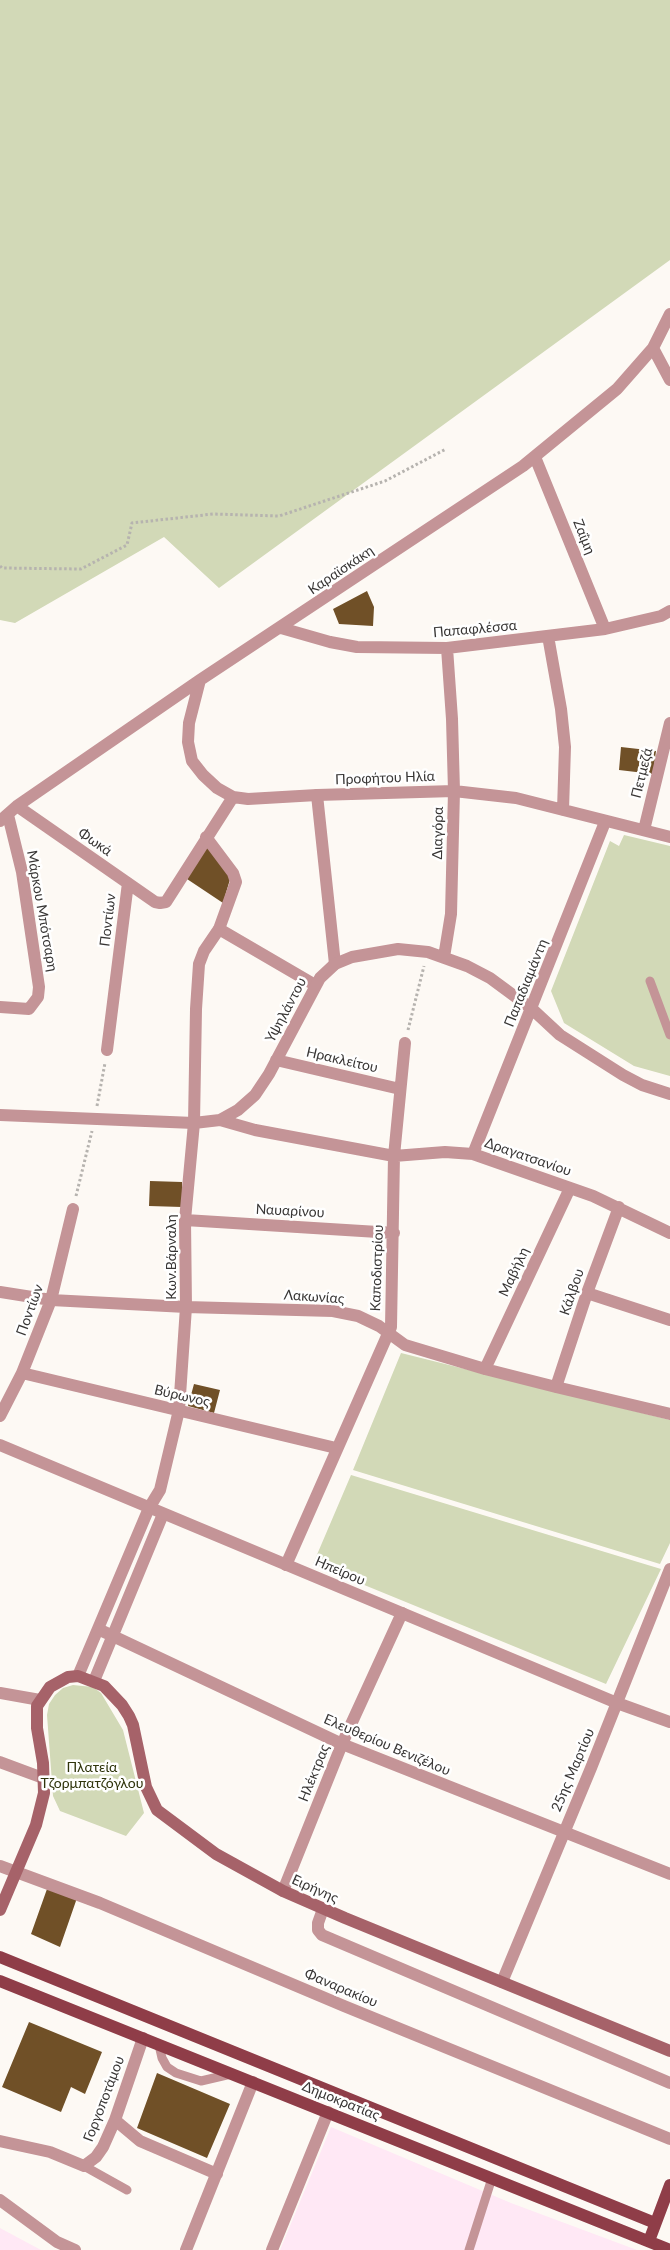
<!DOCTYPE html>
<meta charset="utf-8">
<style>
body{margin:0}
canvas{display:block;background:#fdf9f4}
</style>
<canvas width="670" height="2250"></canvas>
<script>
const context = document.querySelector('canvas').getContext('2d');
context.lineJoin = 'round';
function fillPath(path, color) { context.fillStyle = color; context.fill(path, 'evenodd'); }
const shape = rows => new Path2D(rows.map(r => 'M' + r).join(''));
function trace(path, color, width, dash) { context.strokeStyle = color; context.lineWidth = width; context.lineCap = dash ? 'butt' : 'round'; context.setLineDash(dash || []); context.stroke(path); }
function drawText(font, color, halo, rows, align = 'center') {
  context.font = font + ' Lato,sans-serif'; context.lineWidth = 5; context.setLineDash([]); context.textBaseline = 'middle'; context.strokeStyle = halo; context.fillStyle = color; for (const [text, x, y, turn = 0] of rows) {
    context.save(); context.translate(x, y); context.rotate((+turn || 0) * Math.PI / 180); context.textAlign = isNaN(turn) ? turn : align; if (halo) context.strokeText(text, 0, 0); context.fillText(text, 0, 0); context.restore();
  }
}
const industrial = shape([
 [331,2127,511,2203,637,2250,280,2250],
 [0,2228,41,2250,0,2250]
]);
const green = shape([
 [0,0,670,0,670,260,219,588,164,537,15,623,0,620],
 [624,835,670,846,670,1076,634,1066,564,1023,551,991,610,841,619,846],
 [401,1353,670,1420,670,1543,660,1564,353,1470],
 [351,1475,661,1569,606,1684,313,1564],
 [73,1685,93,1687,101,1693,123,1730,144,1813,126,1836,60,1811,53,1796,47,1715,49,1704,55,1695,63,1688]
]);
const building = shape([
 [367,591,374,607,373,626,339,624,333,609],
 [621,747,656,751,653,774,619,770],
 [205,844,231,876,223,903,187,879],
 [150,1181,182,1182,182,1207,149,1206],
 [194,1384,220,1390,214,1413,188,1406],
 [47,1889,77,1898,60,1947,31,1934],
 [29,2022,102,2052,85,2094,71,2087,61,2112,2,2087],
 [157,2073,230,2104,207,2158,137,2128]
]);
const path = shape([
 [0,566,2,568,81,569,127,545,132,523,213,514,279,516,385,481,446,449],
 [408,1030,424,966],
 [97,1106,105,1063],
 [76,1196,92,1131]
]);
const service = shape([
 [650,981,670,1035],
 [159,2045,162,2058,167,2067,176,2073,201,2081,231,2074],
 [84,2166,127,2190],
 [469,2250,492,2178]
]);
const pedestrian = shape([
 [317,795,335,964],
 [219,929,315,985]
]);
const minor = shape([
 [653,348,670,380],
 [535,457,605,629],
 [281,628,330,642,357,647,447,648,605,629,661,616,670,611],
 [548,636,561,709,565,747,563,810],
 [200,680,189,723,188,742,192,761,203,775,217,788,233,797,248,799,317,795,454,791,516,798,670,837],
 [17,806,155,902,160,903,166,902,233,797],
 [0,821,17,806,200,680,523,466,617,389,653,348,670,314],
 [644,830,670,723],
 [444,957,451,914,454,791,452,719,447,648],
 [0,1007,29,1009,38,997,39,987,22,872,8,815],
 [107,1050,128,883],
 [276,1060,400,1089],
 [0,1115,194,1123,220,1120,238,1110,255,1095,269,1074,320,978,335,964,352,957,398,949,428,952,467,966,490,978,532,1009,560,1035,623,1075,642,1085,670,1094],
 [220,1120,255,1130,394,1156,445,1152,473,1154,593,1196,670,1233],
 [473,1154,605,822],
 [185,1220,394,1233],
 [0,1292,51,1300,186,1307,333,1311,358,1316,379,1326,405,1345,485,1369,556,1387,670,1414],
 [587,1293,670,1320],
 [485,1369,570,1188],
 [22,1373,336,1448],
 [556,1387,587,1293,619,1207],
 [0,1416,22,1373,51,1300,73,1209],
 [286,1565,391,1327,394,1156,405,1043],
 [98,1629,342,1744,670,1874],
 [78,1676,149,1508,160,1490,179,1410,186,1307,185,1220,194,1123,196,1009,199,964,204,951,219,929,236,882,233,873,206,837],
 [94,1681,163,1514],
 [0,1762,43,1778],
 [0,1866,100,1903,344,2006,670,2139],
 [283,1891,342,1744,402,1613],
 [323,1909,318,1923,318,1930,322,1935,670,2083],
 [115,2120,140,2141,217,2174],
 [0,2141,50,2152,84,2166,96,2157,103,2147,115,2120,143,2038],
 [0,2200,57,2242,75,2250],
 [186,2250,253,2082],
 [272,2250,328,2112]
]);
const tertiary = shape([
 [0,1445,617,1703,670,1722],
 [0,1693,40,1700],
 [502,1982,591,1768,670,1569]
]);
const secondary = shape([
 [0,1910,36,1825,44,1793,43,1763,37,1728,37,1706,50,1687,68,1677,78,1676,104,1686,122,1705,129,1716,133,1725,146,1787,157,1810,216,1854,283,1891,345,1918,670,2051]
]);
const primary = shape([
 [0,1957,655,2223],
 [0,1981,670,2250],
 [649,2241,670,2185]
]);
const streetNames = [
 ["Ζαΐμη",584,537,68],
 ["Καραϊσκάκη",341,570,-34],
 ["Παπαφλέσσα",475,629,-5],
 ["Πετμεζά",642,773,-76],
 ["Προφήτου Ηλία",385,778,-2],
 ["Διαγόρα",438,833,-89],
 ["Φωκά",95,842,35],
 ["Μάρκου Μπότσαρη",42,911,80],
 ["Ποντίων",108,920,-83],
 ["Παπαδιαμάντη",526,983,-68],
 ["Υψηλάντου",286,1010,-62],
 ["Ηρακλείτου",342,1060,13],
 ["Δραγατσανίου",528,1157,19],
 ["Ναυαρίνου",290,1211,3],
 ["Κων.Βάρναλη",171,1257,-90],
 ["Καποδιστρίου",377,1268,-88],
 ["Μαβήλη",514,1272,-65],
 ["Κάλβου",572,1292,-71],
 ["Λακωνίας",314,1297,4],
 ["Ποντίων",30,1310,-70],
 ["Βύρωνος",182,1396,13],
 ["Ηπείρου",340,1571,23],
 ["Ελευθερίου Βενιζέλου",387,1745,23],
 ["25ης Μαρτίου",573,1770,-67],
 ["Ηλέκτρας",314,1773,-68],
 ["Ειρήνης",315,1889,24],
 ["Φαναρακίου",341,1988,23],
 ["Γοργοποτάμου",104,2099,-69],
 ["Δημοκρατίας",341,2101,22]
];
const parkNames = [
 ["Πλατεία",92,1767],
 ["Τζορμπατζόγλου",92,1783]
];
fillPath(industrial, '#ffe8f5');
fillPath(green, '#d2d9b7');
fillPath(building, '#705027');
trace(path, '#b6b3af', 3, [2.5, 2.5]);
trace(service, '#c49497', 9);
trace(pedestrian, '#c49497', 12);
trace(minor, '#c49497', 12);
trace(tertiary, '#c49497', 12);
trace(secondary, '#a66269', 12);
trace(primary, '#8f3d48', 12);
drawText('14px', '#383635', '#fff', streetNames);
drawText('14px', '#2f340b', '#fff', parkNames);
</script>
